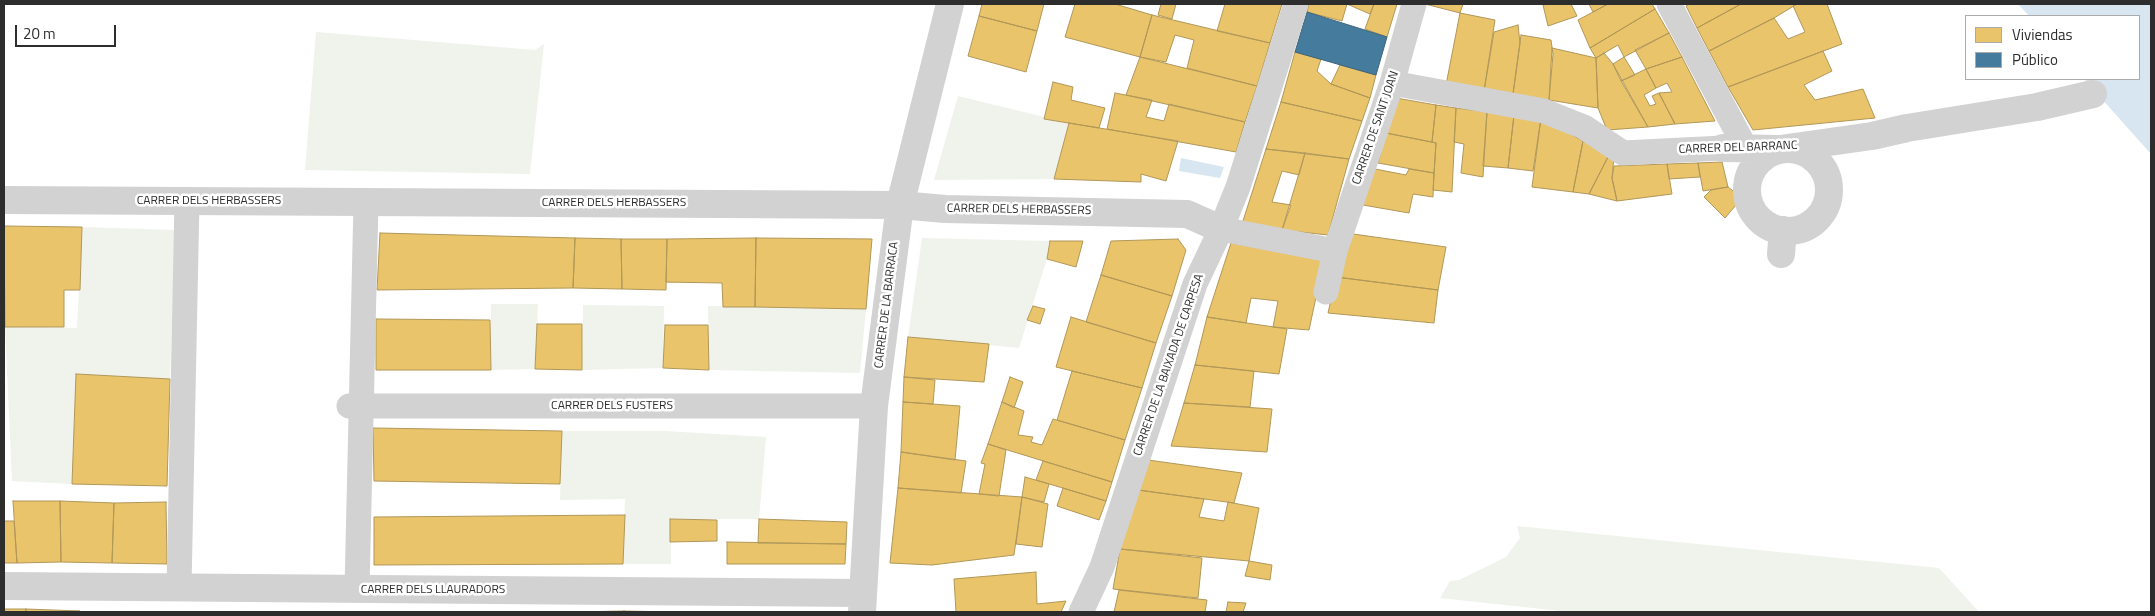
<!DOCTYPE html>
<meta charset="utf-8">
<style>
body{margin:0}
#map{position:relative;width:2155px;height:616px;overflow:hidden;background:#fff;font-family:"Titillium Web",sans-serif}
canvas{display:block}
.frame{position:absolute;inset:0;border:5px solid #2d2d2d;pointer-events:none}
.legend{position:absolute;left:1965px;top:15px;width:175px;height:65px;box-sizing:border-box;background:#fff;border:1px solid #ababab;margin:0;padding:6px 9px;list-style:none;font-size:15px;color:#2d2d2d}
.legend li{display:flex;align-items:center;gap:10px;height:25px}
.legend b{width:25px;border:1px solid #ababab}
.scale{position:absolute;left:15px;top:25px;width:101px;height:22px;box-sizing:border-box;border:2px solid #2d2d2d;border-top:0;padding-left:6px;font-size:15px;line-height:18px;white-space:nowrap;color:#2d2d2d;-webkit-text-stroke:4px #fff;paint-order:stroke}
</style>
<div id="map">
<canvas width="2155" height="616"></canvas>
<div class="frame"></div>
<ul class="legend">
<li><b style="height:14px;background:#e9c46a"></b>Viviendas</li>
<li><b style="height:14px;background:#457b9d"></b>Público</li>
</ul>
<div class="scale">20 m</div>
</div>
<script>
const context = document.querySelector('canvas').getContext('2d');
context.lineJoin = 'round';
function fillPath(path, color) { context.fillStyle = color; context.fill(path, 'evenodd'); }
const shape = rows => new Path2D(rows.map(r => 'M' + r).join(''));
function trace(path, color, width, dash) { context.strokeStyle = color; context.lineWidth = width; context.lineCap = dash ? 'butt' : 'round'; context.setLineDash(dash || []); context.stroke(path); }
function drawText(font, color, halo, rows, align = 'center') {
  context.font = font + ' "Titillium Web",sans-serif'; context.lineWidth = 5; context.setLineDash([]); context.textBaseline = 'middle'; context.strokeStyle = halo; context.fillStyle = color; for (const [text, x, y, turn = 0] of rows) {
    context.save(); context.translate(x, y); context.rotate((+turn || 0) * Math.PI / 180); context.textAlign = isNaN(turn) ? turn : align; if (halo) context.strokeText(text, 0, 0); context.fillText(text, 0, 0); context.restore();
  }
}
const green = shape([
 [316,32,535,50,544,44,530,174,305,170],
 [958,96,1069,123,1054,179,934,180],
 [82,227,175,230,170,379,76,374,72,484,12,481,5,327,77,328],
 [922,238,1050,241,1047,259,1019,348,908,337],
 [491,304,538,304,535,369,491,370],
 [583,305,664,306,663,368,582,370],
 [708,306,866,309,860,373,709,370],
 [562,431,665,431,766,437,759,519,671,519,671,564,623,564,625,499,560,500],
 [1517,526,1939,568,1979,612,1570,612,1440,598,1450,581,1459,580,1506,557,1520,538]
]);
const water = shape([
 [2018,4,2151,4,2151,154,2084,79,2139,79,2139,16,2029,16],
 [1181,158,1224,167,1220,178,1179,171]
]);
const homes = shape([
 [982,4,1044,4,1037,31,979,16,982,4],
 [1075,4,1115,4,1152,15,1140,57,1065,37,1075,4],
 [1161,4,1176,4,1172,19,1158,15,1161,4],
 [1225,4,1282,4,1270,43,1217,31,1225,4],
 [1309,4,1347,4,1342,21,1307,12,1309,4],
 [1347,4,1374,4,1370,14,1347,4],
 [1374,4,1397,4,1387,37,1365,29,1374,4],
 [1425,4,1463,4,1460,13,1425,4],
 [1548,4,1571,4,1577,16,1548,26,1543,5,1548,4],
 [1589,4,1608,4,1593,12,1589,4],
 [1608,4,1652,4,1655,9,1590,48,1578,20,1608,4],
 [1690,4,1741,4,1697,28,1686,6,1690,4],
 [1741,4,1797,4,1774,18,1709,51,1697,28,1741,4],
 [1797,4,1827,4,1842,44,1728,87,1709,51,1774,18,1788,39,1805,32,1793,6,1797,4],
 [1655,9,1669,33,1624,57,1618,45,1596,58,1590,48,1655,9],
 [1460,13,1495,20,1484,91,1446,85,1460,13],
 [1152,15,1270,43,1257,86,1187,68,1194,40,1175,35,1166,62,1140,57,1152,15],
 [979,16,1037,31,1026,72,968,56,979,16],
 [1518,25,1520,43,1513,94,1484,91,1494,32,1518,25],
 [1669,33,1682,57,1646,69,1635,50,1669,33],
 [1521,35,1551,40,1553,54,1549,100,1513,94,1521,35],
 [1552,48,1596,58,1598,108,1549,100,1552,48],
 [1823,51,1832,71,1804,85,1815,100,1863,89,1875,118,1753,130,1728,87,1823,51],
 [1295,52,1321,59,1317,71,1331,84,1370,98,1362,121,1281,102,1295,52],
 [1604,53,1613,64,1648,127,1607,130,1598,108,1596,58,1604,53],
 [1140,57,1257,86,1245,122,1126,95,1140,57],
 [1624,57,1635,75,1621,81,1613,64,1624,57],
 [1682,57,1715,121,1675,124,1659,93,1672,92,1667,83,1656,88,1646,69,1682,57],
 [1340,65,1376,75,1370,98,1331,84,1340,65],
 [1646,69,1656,88,1644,95,1650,106,1656,104,1652,96,1659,93,1675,124,1648,127,1621,81,1646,69],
 [1053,82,1073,87,1071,100,1105,108,1099,128,1044,119,1053,82],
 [1115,93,1152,100,1146,117,1164,121,1169,104,1245,122,1236,152,1107,129,1115,93],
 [1396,98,1436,105,1432,142,1386,133,1396,98],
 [1281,102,1362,121,1349,159,1266,149,1281,102],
 [1436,105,1456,108,1452,192,1433,190,1436,143,1432,142,1436,105],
 [1456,108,1487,112,1483,177,1461,173,1464,144,1454,142,1456,108],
 [1487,112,1514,115,1508,168,1483,166,1487,112],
 [1514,115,1541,118,1533,171,1508,168,1514,115],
 [1541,118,1583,141,1573,192,1532,187,1541,118],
 [1069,123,1178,141,1166,181,1141,174,1141,182,1054,179,1069,123],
 [1386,133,1436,143,1434,173,1378,163,1386,133],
 [1583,141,1609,155,1589,194,1573,192,1583,141],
 [1266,149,1305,153,1299,175,1282,171,1272,202,1291,205,1282,230,1242,224,1266,149],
 [1305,153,1349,159,1328,235,1282,230,1305,153],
 [1609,155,1614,157,1612,178,1617,201,1589,194,1609,155],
 [1722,162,1728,187,1703,191,1698,163,1722,162],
 [1698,163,1700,177,1669,179,1667,164,1698,163],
 [1667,164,1672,194,1617,201,1612,178,1614,166,1667,164],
 [1375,169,1406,175,1409,169,1434,173,1433,197,1413,194,1409,213,1363,205,1375,169],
 [1728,187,1742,198,1725,218,1704,197,1711,190,1728,187],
 [4,226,82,227,80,290,64,290,64,327,5,327,4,226],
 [380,233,575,238,573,288,377,290,380,233],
 [1353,234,1446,247,1438,290,1336,277,1353,234],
 [575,238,621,239,622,289,573,288,575,238],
 [756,238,872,239,866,309,755,307,756,238],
 [756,238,755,307,723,307,722,283,666,282,667,239,756,238],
 [621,239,667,239,666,290,622,289,621,239],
 [1178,239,1186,250,1172,296,1101,275,1111,241,1178,239],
 [1050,241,1083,241,1076,267,1047,259,1050,241],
 [1231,243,1324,260,1309,330,1273,327,1278,301,1251,298,1246,323,1207,317,1231,243],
 [1101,275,1172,296,1156,343,1086,322,1101,275],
 [1336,277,1438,290,1434,323,1328,313,1336,277],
 [1033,306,1045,309,1040,324,1027,320,1033,306],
 [1071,317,1156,343,1142,388,1056,367,1071,317],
 [1207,317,1287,329,1279,374,1195,365,1207,317],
 [376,319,490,320,491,370,376,370,376,319],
 [537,324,582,324,582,370,535,369,537,324],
 [665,325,708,325,709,370,663,368,665,325],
 [908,337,989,344,984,382,904,377,908,337],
 [1195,365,1254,371,1250,407,1184,403,1195,365],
 [1072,371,1142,388,1125,440,1057,420,1072,371],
 [76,374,170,379,167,486,72,484,76,374],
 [904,377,935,380,933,404,903,402,904,377],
 [1010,377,1023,382,1014,408,1002,402,1010,377],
 [903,402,960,406,955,460,901,452,903,402],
 [1002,402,1024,411,1018,435,1033,437,1031,442,1042,445,1053,419,1125,440,1112,482,988,444,1002,402],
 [1184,403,1272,409,1267,452,1171,446,1184,403],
 [373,428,562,431,560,484,374,481,373,428],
 [988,444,1006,450,999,496,979,494,985,464,981,463,988,444],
 [901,452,966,461,961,493,898,488,901,452],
 [1148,460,1242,473,1234,503,1138,490,1148,460],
 [1043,461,1112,482,1106,501,1036,480,1043,461],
 [1025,477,1049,484,1044,502,1022,497,1025,477],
 [898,488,1022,497,1014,555,932,565,890,563,898,488],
 [1063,488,1106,501,1099,520,1057,506,1063,488],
 [1138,490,1204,499,1199,517,1224,521,1228,502,1259,508,1249,561,1120,549,1138,490],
 [1022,497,1048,504,1042,547,1016,544,1022,497],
 [13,501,60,501,61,562,17,563,13,501],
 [60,501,114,503,112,563,61,562,60,501],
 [166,502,167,564,112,563,114,503,166,502],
 [625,515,623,564,374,565,374,517,625,515],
 [670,519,717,520,717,541,670,542,670,519],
 [759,519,847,522,846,544,758,543,759,519],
 [4,521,14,521,17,563,4,563,4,521],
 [727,542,846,544,845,564,727,564,727,542],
 [1120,549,1202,558,1198,598,1113,589,1120,549],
 [1249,561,1272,565,1270,580,1245,576,1249,561],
 [1036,572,1037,604,1066,601,1061,612,956,612,954,579,1036,572],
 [1119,590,1207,600,1205,612,1114,612,1119,590],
 [1228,602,1246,603,1243,612,1226,612,1228,602],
 [4,609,26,609,26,612,4,612,4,609],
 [26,609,80,611,26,612,26,609],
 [624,611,676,612,624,612,624,611],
 [624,611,624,612,571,612,624,611]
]);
const public = shape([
 [1307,12,1387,37,1376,75,1295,52,1307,12]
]);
const pedestrian = shape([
 [1669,4,1745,147],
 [1392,83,1544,111,1584,127,1623,153,1723,148],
 [1221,229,1335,251],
 [1326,292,1335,251,1392,83,1414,4],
 [349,406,874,406],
 [179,587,187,201],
 [357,589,366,202],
 [1081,612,1102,567,1195,284,1221,229,1238,187,1296,4]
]);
const minor = shape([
 [1723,148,1780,149,1872,136,1907,128,2037,107,2093,94],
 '1747 190a41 41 0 1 1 82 0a41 41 0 1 1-82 0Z',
 [4,200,900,205,945,209,1187,214,1221,229],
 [1781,254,1783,230],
 [4,586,862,593],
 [862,612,874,406,900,205,950,4]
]);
const streetNames = [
 ["CARRER DE SANT JOAN",1376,128,-71],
 ["CARRER DEL BARRANC",1738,148,-2],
 ["CARRER DELS HERBASSERS",209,201],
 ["CARRER DELS HERBASSERS",614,203],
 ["CARRER DELS HERBASSERS",1019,210,1],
 ["CARRER DE LA BARRACA",887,305,-83],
 ["CARRER DE LA BAIXADA DE CARPESA",1169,365,-71],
 ["CARRER DELS FUSTERS",612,406],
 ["CARRER DELS LLAURADORS",433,590]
];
fillPath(green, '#eff3eb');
fillPath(water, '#d7e6f0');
fillPath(homes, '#e9c46a');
trace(homes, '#b19758', 1);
fillPath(public, '#457b9d');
trace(public, '#3e647b', 1);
trace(pedestrian, '#d2d2d2', 25);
trace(minor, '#d2d2d2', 28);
drawText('12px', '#2d2d2d', '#fff', streetNames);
</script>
